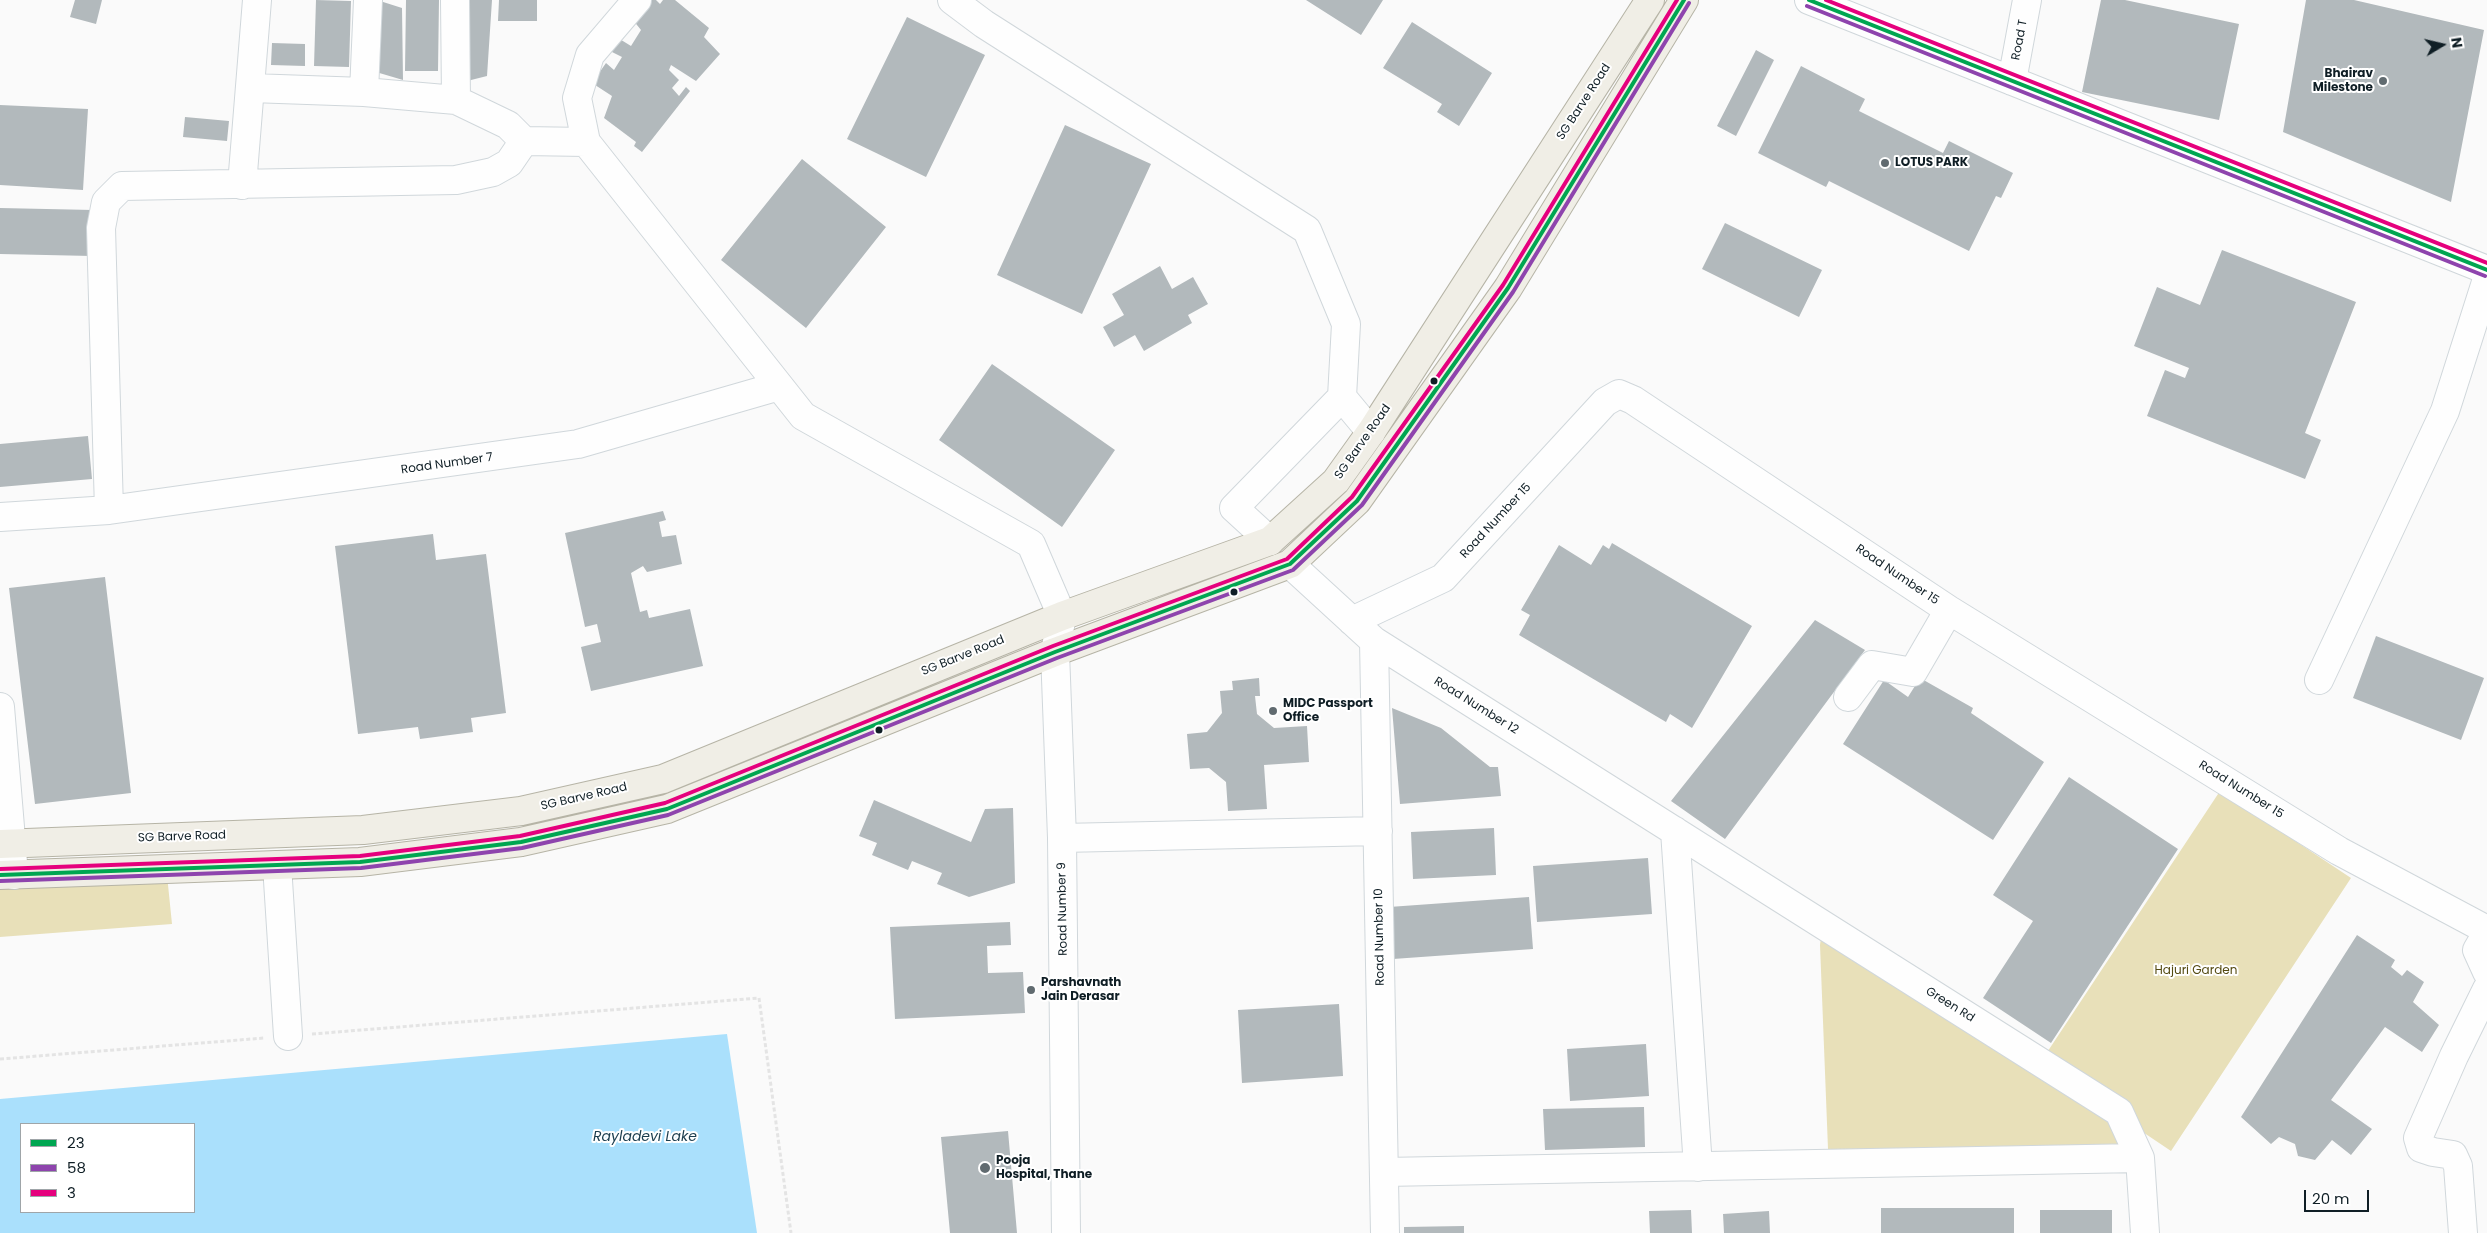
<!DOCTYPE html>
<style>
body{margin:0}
#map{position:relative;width:2487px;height:1233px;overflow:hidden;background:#fafafa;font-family:Poppins,sans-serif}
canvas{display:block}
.legend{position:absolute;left:20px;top:1123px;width:175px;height:90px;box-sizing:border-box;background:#fff;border:1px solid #9fa5a8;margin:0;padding:6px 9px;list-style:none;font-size:15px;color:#0f1e25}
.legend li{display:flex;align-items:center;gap:10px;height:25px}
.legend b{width:25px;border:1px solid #9fa5a8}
.north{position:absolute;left:2417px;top:20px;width:50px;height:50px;-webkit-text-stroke:4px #fff;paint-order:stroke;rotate:81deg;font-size:14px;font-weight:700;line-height:20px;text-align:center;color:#0f1e25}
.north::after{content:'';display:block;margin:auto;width:18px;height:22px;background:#0f1e25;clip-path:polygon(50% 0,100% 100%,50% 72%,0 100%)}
.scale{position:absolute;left:2304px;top:1190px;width:65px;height:22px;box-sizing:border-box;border:2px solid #0f1e25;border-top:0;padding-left:6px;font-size:15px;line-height:18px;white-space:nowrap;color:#0f1e25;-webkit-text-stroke:4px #fff;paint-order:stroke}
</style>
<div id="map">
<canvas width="2487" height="1233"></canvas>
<ul class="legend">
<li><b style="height:6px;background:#00a651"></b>23</li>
<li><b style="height:6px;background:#8e44ad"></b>58</li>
<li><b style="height:6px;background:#e5007d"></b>3</li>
</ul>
<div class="north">N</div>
<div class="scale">20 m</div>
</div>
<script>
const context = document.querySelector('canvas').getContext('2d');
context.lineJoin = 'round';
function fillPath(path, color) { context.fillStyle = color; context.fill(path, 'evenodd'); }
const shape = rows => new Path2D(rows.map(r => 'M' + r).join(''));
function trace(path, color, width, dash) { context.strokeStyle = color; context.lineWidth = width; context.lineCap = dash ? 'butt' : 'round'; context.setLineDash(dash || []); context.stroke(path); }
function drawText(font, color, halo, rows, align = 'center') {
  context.font = font + ' Poppins,sans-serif'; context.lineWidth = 4; context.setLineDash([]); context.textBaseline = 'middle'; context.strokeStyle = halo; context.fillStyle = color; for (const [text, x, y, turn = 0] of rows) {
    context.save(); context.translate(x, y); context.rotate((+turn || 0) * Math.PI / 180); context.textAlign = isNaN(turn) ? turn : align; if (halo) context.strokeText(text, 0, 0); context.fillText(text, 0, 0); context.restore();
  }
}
const green = shape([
 [2220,791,2351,878,2171,1151,2040,1063],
 [167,875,172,924,0,937,0,880],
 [1822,931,2115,1124,2125,1148,1828,1149,1820,945]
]);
const water = shape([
 [727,1034,757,1233,0,1233,0,1099],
 [21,1124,194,1124,194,1212,21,1212]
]);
const building = shape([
 [75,0,102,0,96,24,70,17],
 [316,0,351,1,349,67,314,66],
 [406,0,439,0,438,71,405,71],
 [459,0,492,0,487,76,467,81],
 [499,0,537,0,537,21,498,21],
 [646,0,656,0,660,4,663,0,675,0,709,28,704,37,720,54,696,81,671,65,669,70,679,80,672,88,679,96,686,87,690,91,642,152,634,146,636,142,604,118,612,96,592,83,606,63,614,70,622,57,610,51,618,38,631,46,641,30,633,20],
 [1306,0,1383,0,1361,35],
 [2101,0,2125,0,2239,24,2219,120,2082,92],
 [2306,0,2354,0,2484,30,2451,202,2283,132],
 [380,1,402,8,403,80,376,72],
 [907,17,985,55,926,177,847,139],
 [1412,22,1492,73,1459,126,1437,112,1442,104,1383,68],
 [272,43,305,44,305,66,271,65],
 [1756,50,1774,60,1736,136,1717,126],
 [1801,66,1865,99,1859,111,1943,153,1949,141,2013,173,2001,198,1996,196,1969,251,1829,181,1826,187,1758,153],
 [0,105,88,109,83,190,0,185],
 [185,117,229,121,227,141,183,137],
 [1065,125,1151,164,1082,314,997,275],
 [802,159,886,227,806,328,721,260],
 [0,208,93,210,92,256,0,254],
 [1725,223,1822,270,1799,317,1702,269],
 [2222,250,2356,302,2305,433,2321,440,2305,479,2147,416,2165,370,2185,378,2189,368,2134,346,2157,287,2200,305],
 [1160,266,1172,289,1193,277,1208,304,1188,315,1192,323,1144,351,1135,335,1114,347,1103,327,1124,315,1112,294],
 [992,364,1115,450,1062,527,939,440],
 [88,436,92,479,0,487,0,444],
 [663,511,666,520,659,522,662,537,676,535,682,564,647,572,643,566,631,573,640,612,647,610,649,618,690,609,703,666,591,691,581,647,601,642,597,624,585,627,565,533],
 [433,534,436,560,486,554,506,713,471,718,473,732,420,739,418,727,358,734,335,546],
 [1612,543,1752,626,1692,728,1670,714,1666,722,1519,635,1530,615,1521,610,1559,545,1591,565,1603,545,1609,549],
 [105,577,131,793,35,804,9,588],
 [1815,620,1865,650,1725,839,1671,801],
 [2376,636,2484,678,2461,740,2353,698],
 [1259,678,1260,696,1255,696,1257,714,1274,728,1307,726,1309,762,1264,765,1267,809,1228,811,1226,782,1209,768,1190,769,1187,734,1207,732,1222,713,1220,691,1233,690,1232,681],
 [1920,678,1973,708,1971,713,2044,762,1993,840,1843,744,1884,680,1908,697],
 [1392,708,1441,728,1490,767,1498,767,1501,796,1400,804],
 [2069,777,2178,849,2051,1043,1983,998,2033,921,1993,895],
 [874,800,971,842,985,809,1013,808,1015,883,969,897,937,884,942,873,912,861,908,870,872,855,877,843,859,836],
 [1494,828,1496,875,1413,879,1411,832],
 [1648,858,1652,914,1537,922,1533,866],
 [1529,897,1533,949,1393,959,1389,907],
 [1010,922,1011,945,987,946,988,973,1023,972,1025,1013,895,1019,890,927],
 [2357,935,2395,960,2391,967,2402,976,2407,970,2424,982,2413,1002,2439,1025,2422,1052,2385,1027,2331,1100,2372,1129,2351,1155,2332,1140,2315,1160,2298,1156,2295,1144,2279,1137,2271,1144,2241,1117],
 [1339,1004,1343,1076,1242,1083,1238,1010],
 [1646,1044,1649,1096,1570,1101,1567,1049],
 [1644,1107,1645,1147,1545,1150,1543,1109],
 [1008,1131,1017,1233,950,1233,941,1137],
 [1881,1208,2014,1208,2014,1233,1881,1233],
 [1691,1210,1692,1233,1650,1233,1649,1211],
 [2040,1210,2112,1210,2112,1233,2040,1233],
 [1769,1211,1770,1233,1724,1233,1723,1214],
 [1464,1226,1464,1233,1404,1233,1404,1227]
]);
const path = shape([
 [312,1034,759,998,791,1233],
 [0,1059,264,1038]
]);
const minor = shape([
 [455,0,456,100],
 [637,0,590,55,577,98,586,142,803,416,1031,544,1062,616,1055,652,1062,838,1066,1233],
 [952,0,984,24,1307,230,1346,324,1342,397,1234,508,1270,541],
 [1809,0,2487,270],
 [2012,81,2027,0],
 [251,88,364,92,456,100,508,125,524,141,586,142],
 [364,92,368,0],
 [242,185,257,0],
 [1342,397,1371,432],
 [109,510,578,444,779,386],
 [0,517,109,510,101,228,106,202,122,186,456,180,493,172,509,163,524,141],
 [1290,564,1374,641,2119,1112,2140,1158,2145,1233],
 [1352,621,1443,578,1605,402,1619,394,1633,400,1949,610,2339,851,2487,930],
 [1374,641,1385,1233],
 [2319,680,2445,411,2487,279],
 [1848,697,1872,665,1913,672,1949,610],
 [0,707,14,875],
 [1675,831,1698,1167],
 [1062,838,1378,831],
 [277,865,288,1036],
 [2487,933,2477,950,2487,972],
 [1384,1172,2140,1158],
 [2463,1233,2458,1166,2453,1155,2433,1152,2421,1148,2418,1138,2454,1056,2487,989]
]);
const major = shape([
 [0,844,363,830,521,811,663,779,1062,616,1270,541,1336,481,1371,432,1650,0],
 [0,875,360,862,521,842,667,809,1055,652,1290,564,1357,501,1508,288,1684,0]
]);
const bus1 = shape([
 [1809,0,2487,270],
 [0,875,360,862,521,842,667,809,1055,652,1290,564,1357,501,1508,288,1684,0]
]);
const bus2 = shape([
 [1807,6,2485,276],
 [0,881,361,868,522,848,668,815,1057,658,1293,570,1362,505,1513,292,1689,3]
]);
const bus3 = shape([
 [1826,0,2487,263],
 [0,869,360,856,520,836,665,803,1053,646,1287,559,1352,497,1503,285,1677,0]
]);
const markers = [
 [2383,81,5,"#616b70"],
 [1885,163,5,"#616b70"],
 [1434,381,4.5,"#0f1e25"],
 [1234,592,4.5,"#0f1e25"],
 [1273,711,5,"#616b70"],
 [879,730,4.5,"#0f1e25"],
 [1031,990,5,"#616b70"],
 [985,1168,6,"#616b70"]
];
const streetNames = [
 ["Road T",2020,40,-79],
 ["SG Barve Road",1584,102,-57],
 ["SG Barve Road",1363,442,-55],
 ["Road Number 7",447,464,-8],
 ["Road Number 15",1496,521,-47],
 ["Road Number 15",1897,575,34],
 ["SG Barve Road",963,656,-22],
 ["Road Number 12",1476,706,32],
 ["Road Number 15",2241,790,32],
 ["SG Barve Road",584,797,-13],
 ["SG Barve Road",182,837,-2],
 ["Road Number 9",1063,909,-91],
 ["Road Number 10",1380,937,-91],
 ["Green Rd",1950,1005,32]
];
const poiNames = [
 ["Bhairav",2373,74,"right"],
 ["Milestone",2373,88,"right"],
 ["LOTUS PARK",1895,163],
 ["MIDC Passport",1283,704],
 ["Office",1283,718],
 ["Parshavnath",1041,983],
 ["Jain Derasar",1041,997],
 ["Pooja",996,1161],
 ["Hospital, Thane",996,1175]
];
const parkNames = [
 ["Hajuri Garden",2196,971]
];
const waterNames = [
 ["Rayladevi Lake",645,1137]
];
fillPath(green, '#e8e0b9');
fillPath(water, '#aae0fc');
fillPath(building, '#b2b9bc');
trace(minor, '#d0d7db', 30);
trace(major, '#b6b4a6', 30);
trace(path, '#e4e4e4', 3, [4, 2.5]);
trace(minor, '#fefefe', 28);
trace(major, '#f0eee6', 28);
trace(bus1, '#00a651', 4);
trace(bus2, '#8e44ad', 4);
trace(bus3, '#e5007d', 4);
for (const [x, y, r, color] of markers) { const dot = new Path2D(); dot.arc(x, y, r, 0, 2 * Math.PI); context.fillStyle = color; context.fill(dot); trace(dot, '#fff', 2); }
drawText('12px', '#0f1e25', '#fff', streetNames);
drawText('bold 12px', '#0f1e25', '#fff', poiNames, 'left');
drawText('12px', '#544a11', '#fff', parkNames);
drawText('italic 14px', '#1b3d4e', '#fff', waterNames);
</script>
